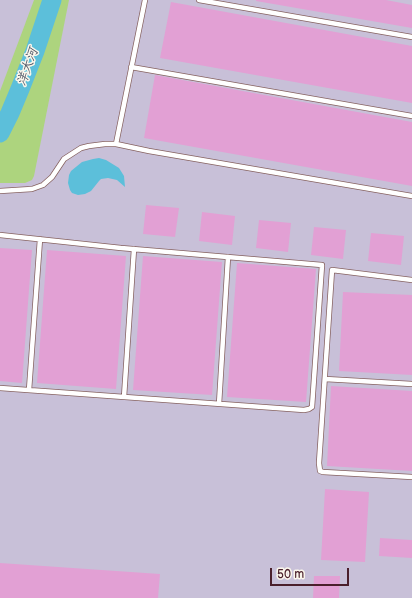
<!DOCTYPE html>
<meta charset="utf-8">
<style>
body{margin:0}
#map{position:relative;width:412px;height:598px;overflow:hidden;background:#f4dfc3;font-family:"Balsamiq Sans",sans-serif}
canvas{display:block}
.scale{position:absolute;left:270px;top:568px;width:79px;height:18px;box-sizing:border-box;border:2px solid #4a1f2b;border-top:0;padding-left:5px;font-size:12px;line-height:14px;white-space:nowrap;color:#4a1f2b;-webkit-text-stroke:3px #fbf7ec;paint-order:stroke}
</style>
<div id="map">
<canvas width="412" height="598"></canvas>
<div class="scale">50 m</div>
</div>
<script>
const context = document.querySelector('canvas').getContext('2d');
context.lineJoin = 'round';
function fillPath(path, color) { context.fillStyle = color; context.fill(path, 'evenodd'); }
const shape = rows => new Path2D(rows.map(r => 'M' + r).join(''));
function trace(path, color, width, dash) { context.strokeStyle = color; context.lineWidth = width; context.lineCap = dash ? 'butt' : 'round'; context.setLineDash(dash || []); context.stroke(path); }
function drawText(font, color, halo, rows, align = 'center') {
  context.font = font + ' "Balsamiq Sans","LXGW WenKai TC",sans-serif'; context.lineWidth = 3; context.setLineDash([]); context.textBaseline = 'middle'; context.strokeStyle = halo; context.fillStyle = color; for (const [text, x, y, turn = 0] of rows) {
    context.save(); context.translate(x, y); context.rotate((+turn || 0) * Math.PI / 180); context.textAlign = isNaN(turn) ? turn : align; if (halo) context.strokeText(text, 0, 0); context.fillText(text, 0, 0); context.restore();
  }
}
const industrial = shape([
 [0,0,412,0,412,598,0,598]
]);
const green = shape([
 [34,0,69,0,34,176,32,180,25,183,0,183,0,91]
]);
const water = shape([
 [99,158,106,160,119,168,124,176,125,187,117,180,108,178,101,179,99,181,91,191,85,194,78,195,72,193,70,190,68,183,69,175,71,171,82,162,93,159]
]);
const river = shape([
 [0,133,10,113,20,89,35,51,52,0]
]);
const building = shape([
 [256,0,386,0,412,5,412,28,256,1],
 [171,2,412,46,412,103,160,58],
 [155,75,412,122,412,186,144,138],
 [146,205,179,208,175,237,143,234],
 [202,212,235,216,232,245,199,241],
 [259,220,291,223,288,252,256,248],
 [314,227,346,230,343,259,311,255],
 [371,233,404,236,401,265,368,261],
 [0,248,32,250,22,383,0,381],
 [47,250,126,256,116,389,37,383],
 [143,256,222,262,212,395,133,390],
 [237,263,316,269,306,402,227,397],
 [343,292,412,295,412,375,339,371],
 [331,386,412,391,412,471,327,466],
 [325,489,369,492,365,562,321,560],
 [380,538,412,540,412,558,379,556],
 [0,563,160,574,158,598,0,598],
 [314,576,340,576,339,598,313,598]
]);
const lane = shape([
 [199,0,412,37],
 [131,67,412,116],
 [116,144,145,0],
 [0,191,32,189,43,185,52,177,64,159,81,148,89,146,105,144,116,144,149,151,412,196],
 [0,235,121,248,322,265,312,407,309,409,304,410,0,388],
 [412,280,332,270,319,463,320,471,323,472,412,477],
 [325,379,412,384],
 [29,390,40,239],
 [124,397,134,249],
 [219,404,228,257]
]);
const waterNames = [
 ["洋大河",28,67,-70]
];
fillPath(industrial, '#c8c0d8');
fillPath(green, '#add47e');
fillPath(water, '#5cbfda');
trace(river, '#5cbfda', 19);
fillPath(building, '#e2a0d4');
trace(lane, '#866260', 6);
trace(lane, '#fff', 4.5);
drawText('italic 13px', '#505768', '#fbf7ec', waterNames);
</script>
